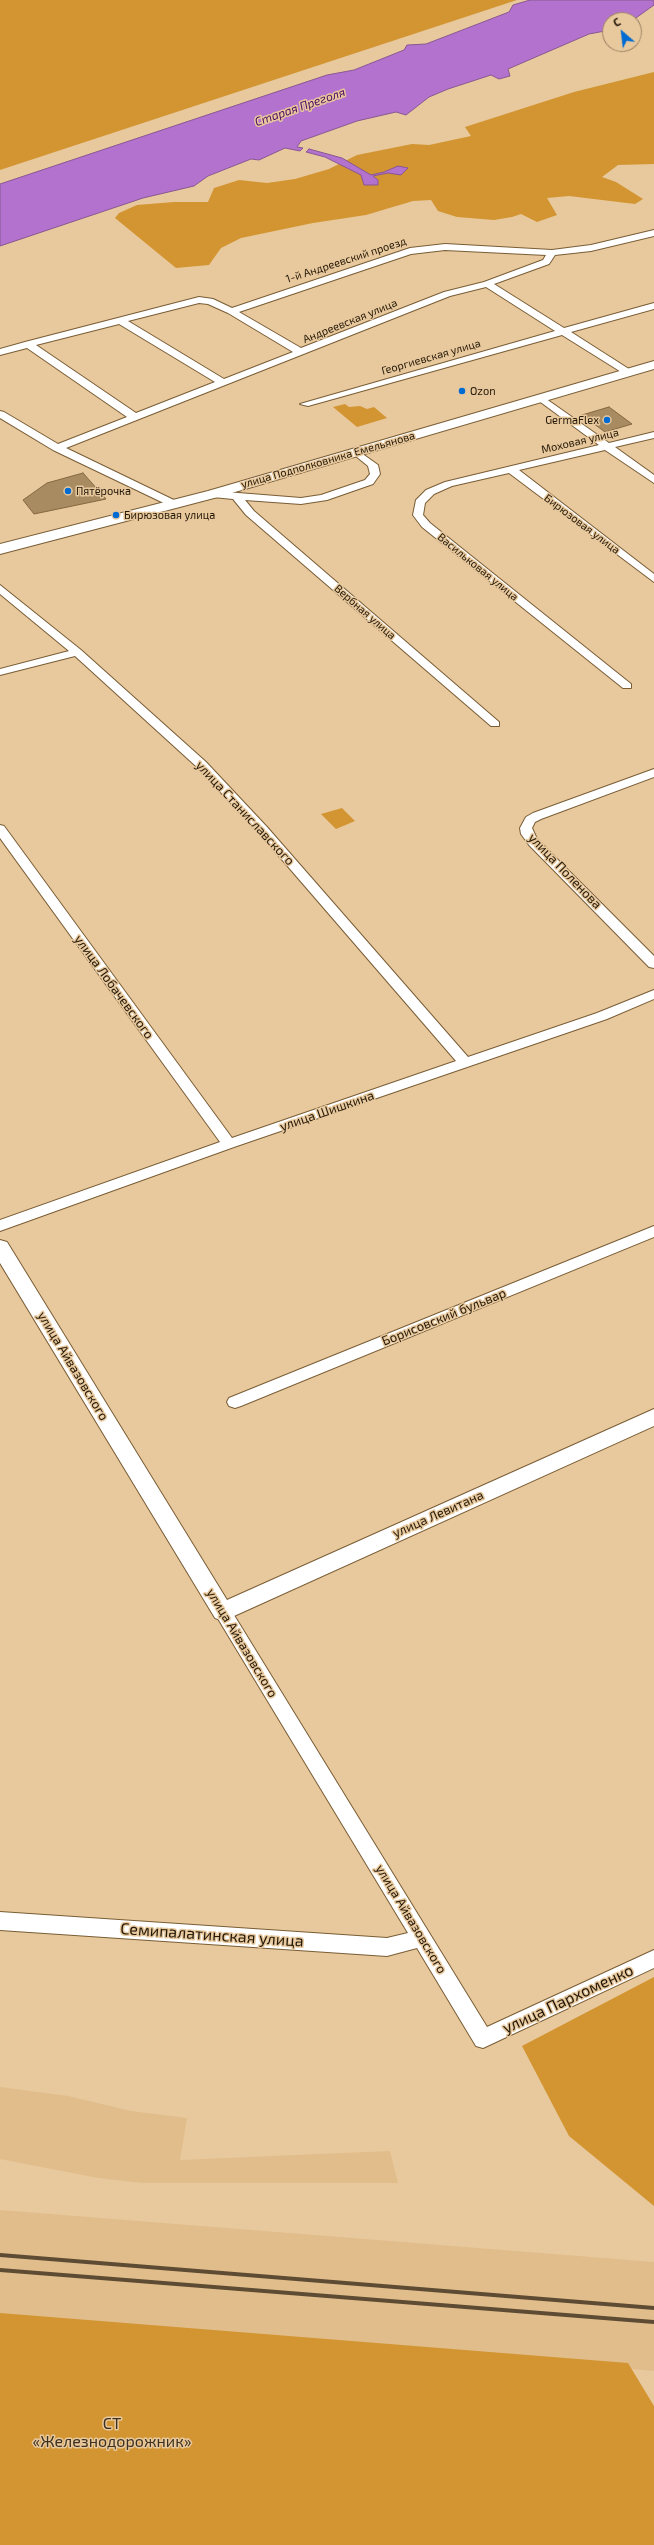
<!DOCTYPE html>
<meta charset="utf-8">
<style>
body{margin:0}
#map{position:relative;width:654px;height:2545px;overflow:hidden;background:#e8c89d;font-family:"Exo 2",sans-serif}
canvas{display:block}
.north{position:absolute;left:602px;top:12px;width:40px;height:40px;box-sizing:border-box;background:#e8c89d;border:1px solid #998261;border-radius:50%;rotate:332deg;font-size:11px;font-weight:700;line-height:16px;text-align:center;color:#231807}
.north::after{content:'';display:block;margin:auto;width:14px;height:18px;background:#006bd3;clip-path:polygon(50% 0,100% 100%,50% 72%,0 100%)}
</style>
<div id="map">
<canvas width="654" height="2545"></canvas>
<div class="north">С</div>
</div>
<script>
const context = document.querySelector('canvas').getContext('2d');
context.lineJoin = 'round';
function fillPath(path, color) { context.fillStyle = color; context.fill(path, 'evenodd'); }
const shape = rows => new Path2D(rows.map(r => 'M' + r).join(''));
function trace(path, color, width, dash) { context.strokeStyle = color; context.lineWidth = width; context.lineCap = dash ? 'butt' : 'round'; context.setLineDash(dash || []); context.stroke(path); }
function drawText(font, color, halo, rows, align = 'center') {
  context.font = font + ' "Exo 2",sans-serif'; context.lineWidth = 3; context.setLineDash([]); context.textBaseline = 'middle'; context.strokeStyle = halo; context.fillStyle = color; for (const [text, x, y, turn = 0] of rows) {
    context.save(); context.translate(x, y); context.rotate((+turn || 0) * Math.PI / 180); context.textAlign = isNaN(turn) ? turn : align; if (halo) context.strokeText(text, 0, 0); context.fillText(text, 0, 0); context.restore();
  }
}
const built = shape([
 [0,2087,68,2096,131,2111,187,2118,180,2160,390,2151,398,2183,143,2183,98,2178,0,2159],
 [0,2210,654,2262,654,2371,482,2356,0,2321]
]);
const green = shape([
 [0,0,517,0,0,170],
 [654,72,654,164,618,165,602,177,616,182,643,199,635,204,569,196,547,198,557,215,537,222,521,214,512,217,494,220,457,217,438,211,431,200,413,201,366,215,313,223,241,238,221,248,209,265,176,268,115,218,119,213,137,205,174,202,208,202,214,188,239,180,267,183,295,179,329,169,357,155,412,144,429,145,471,136,465,127,574,92],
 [345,404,349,407,360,406,367,409,374,407,387,418,357,427,333,407],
 [342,808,355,821,336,829,321,814],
 [654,1977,654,2206,569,2136,522,2046],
 [0,2313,628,2363,654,2406,654,2545,0,2545]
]);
const water = shape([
 [530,0,654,0,654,5,633,20,610,20,610,30,589,34,508,69,510,76,499,79,491,75,448,89,429,97,406,115,396,112,357,121,301,141,297,147,303,148,300,151,285,148,259,160,251,159,208,176,194,186,143,198,0,246,0,184,327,75,354,70,404,50,407,45,426,44,509,12,513,5,530,0],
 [309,149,342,158,371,175,384,172,398,166,408,168,401,175,388,173,373,176,378,180,378,185,364,185,361,175,325,157,306,152,309,149]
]);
const building = shape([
 [609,407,632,424,605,432,582,415,609,407],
 [83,473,106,499,34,514,23,500,47,483,83,473]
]);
const minor = shape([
 [654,230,654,236,591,251,555,255,549,264,494,284,564,328,654,303,654,309,571,332,632,371,632,375,626,375,562,335,308,406,300,404,555,331,486,287,450,296,66,448,178,502,178,506,170,506,53,450,0,418,0,411,4,412,58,444,127,417,27,348,0,355,0,349,25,342,199,297,213,299,232,308,410,248,445,244,552,250,591,245,654,230],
 [445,250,546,255,543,260,484,282,444,292,301,348,239,312,411,254,445,250],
 [199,303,208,304,228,313,293,352,224,379,128,321,199,303],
 [119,324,215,382,136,413,36,345,119,324],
 [542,396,609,443,654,432,654,438,615,447,654,475,654,483,605,450,519,470,654,574,654,582,509,473,452,486,434,494,425,503,423,515,430,523,631,684,631,688,623,688,422,527,413,515,416,500,426,490,445,482,599,445,539,401,537,399,542,396],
 [357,450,378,465,380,474,373,484,327,500,301,504,245,500,254,511,499,722,499,726,491,726,246,515,233,499,213,497,208,494,213,491,301,498,321,495,365,480,370,474,368,466,352,453,357,450],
 [0,585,81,650,206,762,267,827,468,1057,597,1013,654,990,654,999,607,1019,234,1147,0,1231,0,1220,220,1142,0,838,0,825,4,826,232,1138,456,1061,259,833,198,768,75,656,0,675,0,669,69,651,0,594,0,585],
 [654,769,654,777,541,819,535,822,532,828,537,839,654,956,654,968,649,967,529,845,521,834,520,828,526,817,533,813,654,769],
 [654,1226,654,1237,241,1406,235,1408,229,1406,227,1402,229,1398,654,1226],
 [223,1605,229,1607,487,2027,654,1950,654,1968,483,2048,476,2046,417,1948,387,1956,0,1930,0,1912,387,1938,408,1933,217,1617,215,1612,217,1607,223,1605]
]);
const tertiary = shape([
 [0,1240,7,1242,227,1600,654,1409,654,1426,223,1621,215,1618,0,1263,0,1240]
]);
const primary = shape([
 [654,361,654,369,218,497,0,554,0,544,208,491,654,361]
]);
const rail = shape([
 [0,2255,654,2308],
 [0,2270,654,2322]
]);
const markers = [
 [462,391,4,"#006bd3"],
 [607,420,4,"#006bd3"],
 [68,491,4,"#006bd3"],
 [116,515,4,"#006bd3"]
];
const farStreetnames = [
 ["1-й Андреевский проезд",346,260,-18],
 ["Андреевская улица",350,321,-22],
 ["Георгиевская улица",431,357,-16],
 ["Моховая улица",580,441,-13],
 ["улица Подполковника Емельянова",328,460,-16],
 ["Бирюзовая улица",582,524,37],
 ["Васильковая улица",478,567,39],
 ["Вербная улица",365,612,41]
];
const farPoinames = [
 ["Ozon",470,391],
 ["GermaFlex",599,420,"right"],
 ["Пятёрочка",76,491],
 ["Бирюзовая улица",124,515]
];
const farWaternames = [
 ["Старая Преголя",300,107,-19]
];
const streetNames = [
 ["улица Станиславского",245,813,47],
 ["улица Поленова",565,871,46],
 ["улица Лобачевского",114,987,54],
 ["улица Шишкина",327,1111,-19],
 ["Борисовский бульвар",444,1317,-22],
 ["улица Айвазовского",73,1366,59],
 ["улица Левитана",438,1514,-24],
 ["улица Айвазовского",242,1643,59],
 ["улица Айвазовского",411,1919,59]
];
const nearStreetnames = [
 ["Семипалатинская улица",212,1935,4],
 ["улица Пархоменко",568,1999,-25]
];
const nearParknames = [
 ["СТ",112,2424],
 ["«Железнодорожник»",112,2442]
];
fillPath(built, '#e1bd8b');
fillPath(green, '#d29531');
fillPath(water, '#b372ce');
trace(water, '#885792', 1);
fillPath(building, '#a98b62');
trace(building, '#83673e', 1);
trace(minor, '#795d35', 2);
trace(tertiary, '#795d35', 2);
trace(primary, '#795d35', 2);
fillPath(minor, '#fff');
fillPath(tertiary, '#fff');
fillPath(primary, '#fff');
trace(rail, '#5d4c33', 4);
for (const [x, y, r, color] of markers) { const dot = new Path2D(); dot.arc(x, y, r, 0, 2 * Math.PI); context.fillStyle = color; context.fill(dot); trace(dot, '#e8c89d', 1.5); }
drawText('11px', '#231807', '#e8c89d', farStreetnames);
drawText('11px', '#231807', '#e8c89d', farPoinames, 'left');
drawText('italic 12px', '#4c0a61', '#e8c89d', farWaternames);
drawText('13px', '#231807', '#e8c89d', streetNames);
drawText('16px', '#231807', '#e8c89d', nearStreetnames);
drawText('16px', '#3d301e', '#e8c89d', nearParknames);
</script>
